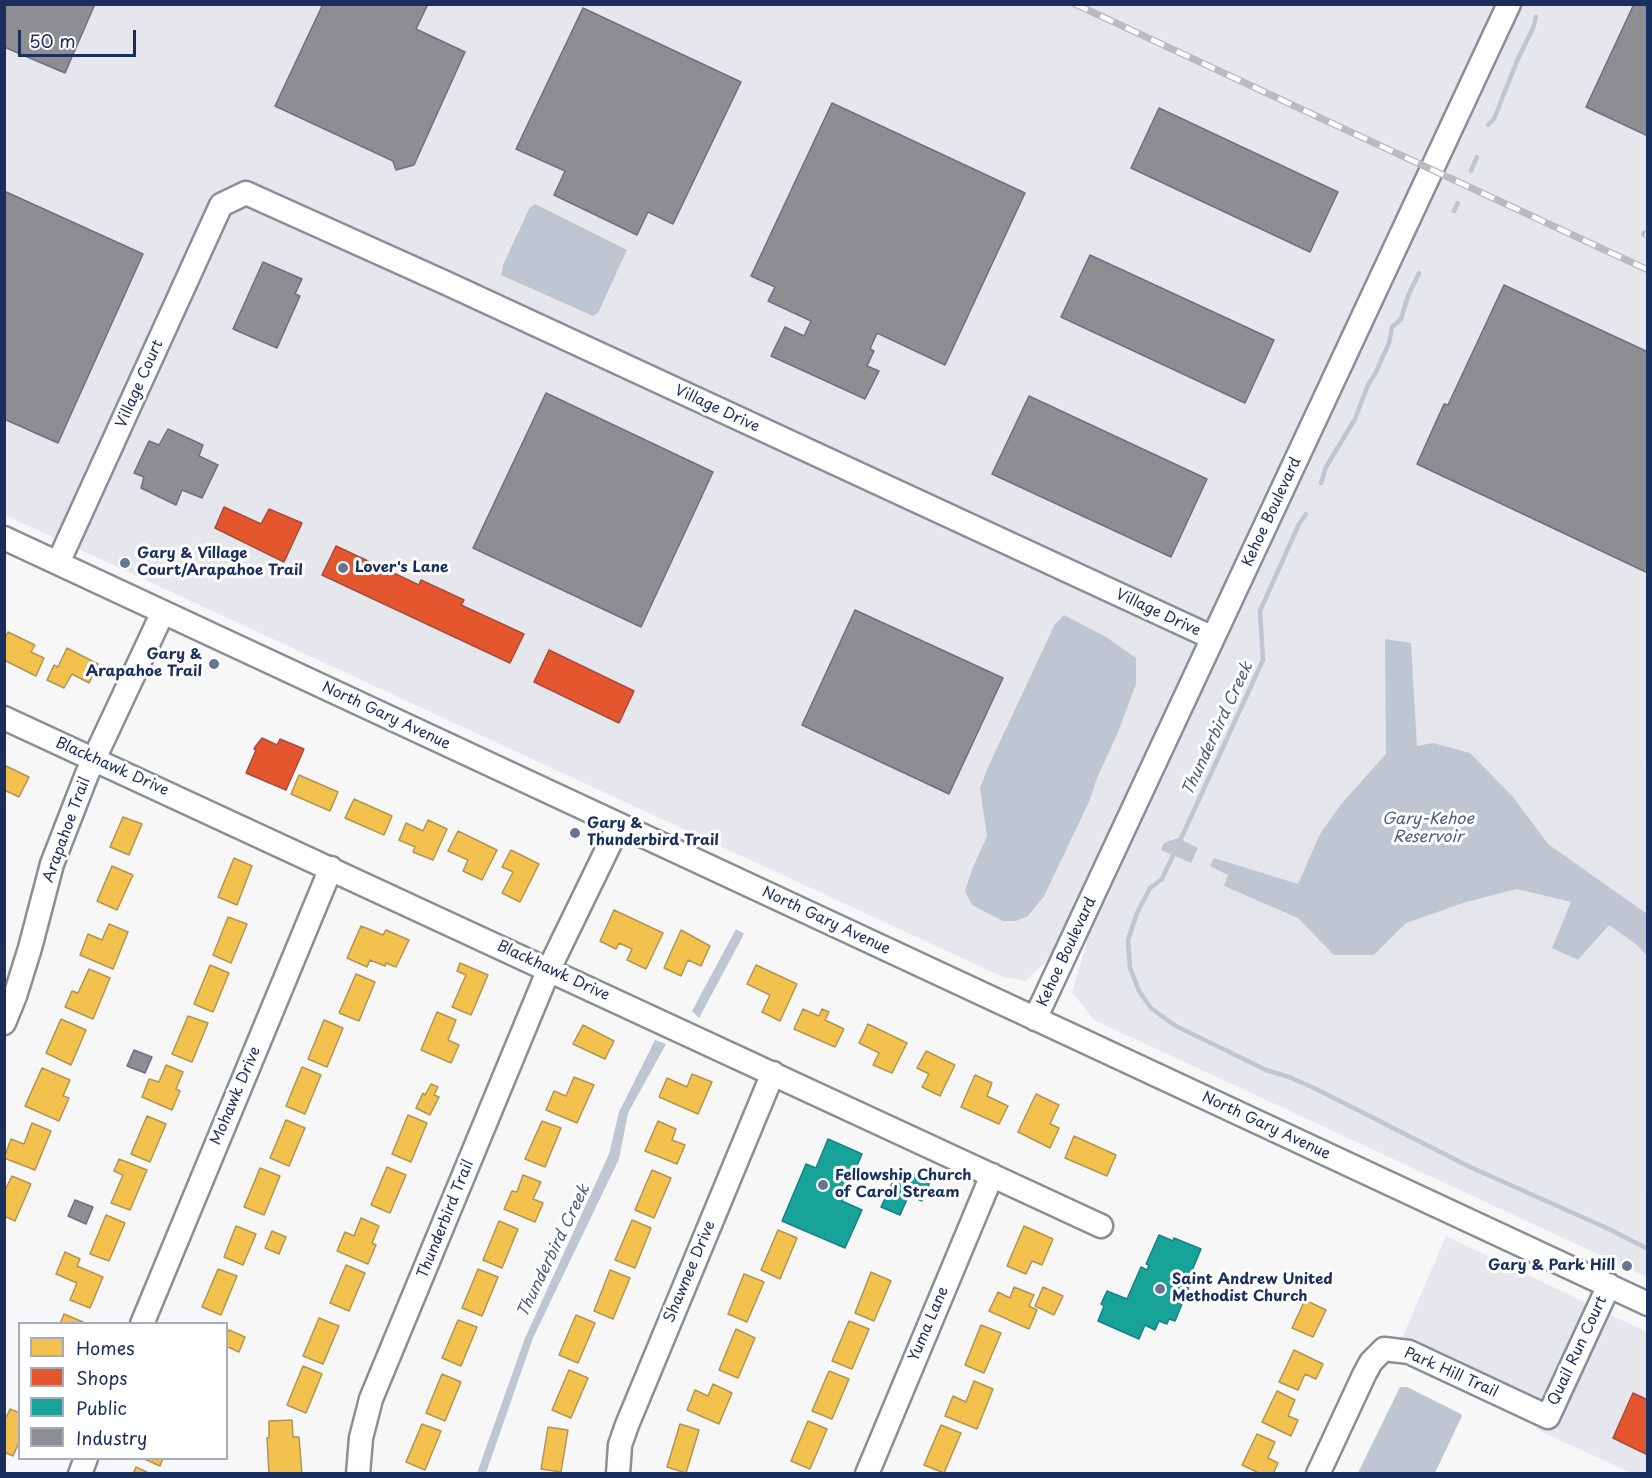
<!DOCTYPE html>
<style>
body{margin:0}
#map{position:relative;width:1652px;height:1478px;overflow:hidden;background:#f7f7f8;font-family:"Playpen Sans",sans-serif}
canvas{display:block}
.frame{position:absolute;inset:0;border:6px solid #1b2f5e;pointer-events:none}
.legend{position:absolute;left:18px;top:1322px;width:210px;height:138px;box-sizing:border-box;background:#fff;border:2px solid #a4acbf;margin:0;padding:8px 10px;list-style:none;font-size:18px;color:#1b2f5e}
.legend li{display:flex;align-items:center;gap:12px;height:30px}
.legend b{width:30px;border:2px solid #a4acbf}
.scale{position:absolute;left:18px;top:30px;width:118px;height:27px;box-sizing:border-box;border:3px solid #1b2f5e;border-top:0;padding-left:8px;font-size:18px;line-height:21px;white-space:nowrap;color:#1b2f5e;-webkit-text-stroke:4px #fff;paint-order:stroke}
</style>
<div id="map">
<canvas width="1652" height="1478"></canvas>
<div class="frame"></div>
<ul class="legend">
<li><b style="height:16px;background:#f2c14e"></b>Homes</li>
<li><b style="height:16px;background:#e4572e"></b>Shops</li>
<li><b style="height:16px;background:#17a398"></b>Public</li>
<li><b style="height:16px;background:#8d8d92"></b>Industry</li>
</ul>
<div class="scale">50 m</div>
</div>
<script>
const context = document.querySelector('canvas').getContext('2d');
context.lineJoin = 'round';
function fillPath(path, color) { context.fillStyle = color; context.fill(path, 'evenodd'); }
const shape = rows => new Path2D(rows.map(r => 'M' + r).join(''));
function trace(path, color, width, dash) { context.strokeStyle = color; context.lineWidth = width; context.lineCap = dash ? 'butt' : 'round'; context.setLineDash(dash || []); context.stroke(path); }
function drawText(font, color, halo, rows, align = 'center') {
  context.font = font + ' "Playpen Sans",sans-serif'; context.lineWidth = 6; context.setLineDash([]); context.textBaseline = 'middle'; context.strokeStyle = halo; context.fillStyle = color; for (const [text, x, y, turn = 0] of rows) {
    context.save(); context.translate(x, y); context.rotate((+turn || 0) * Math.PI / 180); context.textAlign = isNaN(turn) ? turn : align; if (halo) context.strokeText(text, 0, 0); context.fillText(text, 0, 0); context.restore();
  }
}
const built = shape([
 [5,5,1496,5,1050,958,1025,981,1003,977,5,515],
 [1517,5,1647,5,1647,1277,1094,1020,1072,992,1099,901],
 [1446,1236,1647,1332,1647,1473,1631,1473,1536,1429,1540,1422,1394,1357]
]);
const green = shape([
 [1378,633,1429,636,1495,681,1647,769,1647,1191,1532,1128,1447,1105,1281,1020,1229,968,1218,911,1224,847,1277,816,1279,760,1316,674,1340,648]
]);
const water = shape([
 [535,204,627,250,598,313,593,316,501,275,503,265,529,209],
 [1064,615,1106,637,1136,658,1136,684,1118,732,1097,778,1089,802,1044,896,1028,916,1016,921,1003,921,972,905,965,891,973,867,987,836,980,788,989,765,1055,624],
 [1385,639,1411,643,1417,746,1433,743,1470,753,1513,797,1548,844,1647,914,1647,956,1637,945,1609,925,1578,960,1552,948,1571,902,1517,889,1466,902,1406,923,1374,955,1334,955,1298,918,1224,886,1228,875,1210,866,1214,858,1298,884,1320,834,1342,803,1386,754],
 [1178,838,1198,848,1191,863,1161,850,1164,843],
 [736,929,744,934,699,1018,692,1011],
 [655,1040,666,1044,628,1113,619,1159,533,1338,486,1473,477,1473,525,1338,609,1154,619,1112],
 [1400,1387,1407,1387,1461,1414,1462,1416,1435,1473,1358,1473]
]);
const homes = shape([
 [8,632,35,645,31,652,44,658,36,676,4,660,4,639,8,632],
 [67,648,98,664,89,683,72,674,64,688,47,680,54,665,58,667,67,648],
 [4,765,29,777,19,797,4,790,4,765],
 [299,775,338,792,330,811,291,794,299,775],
 [354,799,392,816,384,835,345,818,354,799],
 [123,817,142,824,129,855,110,847,123,817],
 [428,820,447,829,433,860,413,852,415,847,399,840,406,823,423,831,428,820],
 [458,831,497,850,482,880,463,871,468,860,448,851,458,831],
 [511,850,539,864,520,902,502,893,513,872,502,867,511,850],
 [234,858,252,866,237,905,218,897,234,858],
 [112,866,133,875,117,910,97,901,112,866],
 [614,910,663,933,646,969,627,960,632,949,619,943,616,949,600,941,614,910],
 [228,917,247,924,231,963,213,955,228,917],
 [109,924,128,932,113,969,80,955,88,934,102,940,109,924],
 [361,926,383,935,386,930,409,940,396,967,386,963,385,966,370,960,367,967,347,958,361,926],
 [681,930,710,946,701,966,688,960,681,976,664,968,681,930],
 [460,963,488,975,471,1015,452,1007,466,975,457,971,460,963],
 [210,965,229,973,213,1012,194,1004,210,965],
 [756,965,797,984,780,1021,762,1012,770,995,747,984,756,965],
 [89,969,110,978,93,1019,65,1007,72,991,78,993,89,969],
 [356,974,375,982,359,1021,339,1013,356,974],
 [803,1009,819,1016,822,1009,829,1012,825,1020,844,1029,835,1047,794,1029,803,1009],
 [437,1012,456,1020,448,1040,459,1045,451,1063,421,1050,437,1012],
 [188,1016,208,1023,192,1062,172,1054,188,1016],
 [61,1019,86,1030,71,1065,46,1053,61,1019],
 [324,1020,343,1028,327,1067,308,1059,324,1020],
 [868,1024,907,1043,892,1073,873,1065,879,1053,859,1043,868,1024],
 [583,1025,614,1041,605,1059,573,1044,583,1025],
 [926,1051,955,1065,940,1096,922,1087,929,1074,917,1068,926,1051],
 [166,1065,183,1072,176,1089,180,1091,172,1110,142,1097,149,1079,159,1082,166,1065],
 [302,1067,321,1075,305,1114,286,1106,302,1067],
 [42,1068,70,1080,63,1096,69,1098,59,1121,25,1106,42,1068],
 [692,1074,712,1082,698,1114,659,1097,667,1078,687,1087,692,1074],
 [975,1075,992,1083,987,1096,1008,1106,999,1124,961,1107,975,1075],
 [574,1077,594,1085,577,1123,546,1110,554,1091,566,1096,574,1077],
 [431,1084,438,1087,434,1095,439,1097,430,1115,416,1108,423,1093,425,1095,431,1084],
 [1036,1094,1059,1105,1050,1124,1059,1128,1050,1148,1018,1132,1036,1094],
 [408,1115,427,1123,411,1162,392,1154,408,1115],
 [147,1116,166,1124,150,1162,131,1154,147,1116],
 [286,1120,305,1128,289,1166,270,1158,286,1120],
 [542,1121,561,1128,545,1167,525,1159,542,1121],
 [658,1121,676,1129,672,1140,685,1145,677,1164,645,1151,658,1121],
 [32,1123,51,1131,35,1170,4,1158,11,1139,24,1144,32,1123],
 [1074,1136,1116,1155,1107,1176,1065,1158,1074,1136],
 [119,1159,147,1170,130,1210,111,1203,123,1175,114,1171,119,1159],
 [387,1167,406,1175,390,1213,371,1205,387,1167],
 [260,1168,280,1176,264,1215,244,1207,260,1168],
 [652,1170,671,1178,654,1218,635,1210,652,1170],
 [523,1175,541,1182,533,1199,543,1203,535,1222,504,1209,512,1191,517,1192,523,1175],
 [12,1176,31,1184,15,1221,4,1216,4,1192,12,1176],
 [106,1215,125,1223,109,1261,90,1254,106,1215],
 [361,1218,379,1226,372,1243,376,1245,368,1264,337,1251,345,1232,354,1236,361,1218],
 [632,1220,651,1228,635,1268,615,1260,632,1220],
 [499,1221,518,1229,502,1268,483,1260,499,1221],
 [236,1226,256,1234,243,1265,224,1257,236,1226],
 [1024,1226,1053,1239,1042,1265,1032,1261,1026,1274,1007,1266,1024,1226],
 [778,1230,797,1238,780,1279,761,1270,778,1230],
 [272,1231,286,1237,279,1254,265,1248,272,1231],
 [65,1252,80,1259,77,1266,103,1277,90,1308,70,1300,77,1283,56,1274,65,1252],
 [346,1265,365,1273,349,1311,330,1303,346,1265],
 [218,1269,237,1276,221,1315,202,1307,218,1269],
 [478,1269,498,1277,482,1316,462,1308,478,1269],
 [610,1270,630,1278,613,1319,594,1311,610,1270],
 [871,1272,891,1281,874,1321,855,1313,871,1272],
 [744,1274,764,1282,747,1322,728,1314,744,1274],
 [1014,1287,1034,1295,1029,1306,1037,1310,1029,1329,989,1311,998,1292,1010,1298,1014,1287],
 [1043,1287,1063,1296,1054,1315,1035,1306,1043,1287],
 [1305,1300,1326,1310,1313,1337,1292,1328,1305,1300],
 [64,1314,83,1322,83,1324,60,1324,64,1314],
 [576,1315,595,1323,578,1363,559,1355,576,1315],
 [319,1318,339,1326,323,1364,303,1356,319,1318],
 [458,1320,477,1327,461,1366,442,1358,458,1320],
 [849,1321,869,1329,852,1369,832,1361,849,1321],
 [981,1325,1001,1333,984,1373,965,1365,981,1325],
 [736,1329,755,1338,738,1378,719,1370,736,1329],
 [229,1330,245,1337,239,1352,226,1346,226,1334,229,1330],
 [1294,1350,1323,1364,1316,1379,1305,1374,1298,1390,1279,1382,1294,1350],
 [303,1366,322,1374,306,1413,287,1405,303,1366],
 [569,1370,588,1378,571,1418,552,1410,569,1370],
 [829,1371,849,1379,832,1419,812,1411,829,1371],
 [442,1374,461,1382,445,1421,426,1413,442,1374],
 [974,1381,993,1389,977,1429,945,1416,953,1396,966,1402,974,1381],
 [713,1384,732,1393,719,1424,687,1410,695,1390,708,1396,713,1384],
 [1277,1391,1295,1400,1288,1416,1298,1420,1291,1436,1262,1422,1277,1391],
 [10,1409,20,1413,20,1440,13,1456,4,1452,4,1422,10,1409],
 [292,1420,293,1437,299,1437,302,1474,269,1474,267,1438,269,1438,269,1421,292,1420],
 [808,1421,827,1429,810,1469,791,1461,808,1421],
 [422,1424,441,1431,425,1470,406,1462,422,1424],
 [680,1424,699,1430,686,1473,667,1467,680,1424],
 [941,1425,961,1433,944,1473,924,1465,941,1425],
 [548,1427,568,1430,561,1472,541,1469,548,1427],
 [1257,1434,1275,1442,1268,1458,1278,1463,1273,1474,1261,1474,1242,1465,1257,1434],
 [142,1458,163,1458,160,1466,142,1458],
 [136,1467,151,1474,133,1474,136,1467]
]);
const shops = shape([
 [224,507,261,524,269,509,302,523,284,562,215,528,224,507],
 [336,546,419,585,421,580,464,600,461,605,524,634,510,663,322,575,336,546],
 [549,650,634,691,619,723,534,682,549,650],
 [262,738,277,745,280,739,304,749,286,790,246,773,256,750,254,749,255,747,262,738],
 [1633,1393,1648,1400,1648,1455,1613,1438,1633,1393]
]);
const public = shape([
 [828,1139,862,1154,842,1201,862,1210,845,1248,782,1221,806,1164,816,1168,828,1139],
 [899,1168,930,1182,922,1201,909,1195,900,1215,881,1207,899,1168],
 [1159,1235,1173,1241,1174,1238,1201,1249,1186,1285,1189,1287,1175,1321,1169,1319,1167,1324,1159,1321,1155,1330,1145,1325,1139,1339,1098,1321,1104,1306,1101,1304,1107,1291,1127,1299,1141,1267,1147,1270,1149,1265,1146,1264,1159,1235]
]);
const industry = shape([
 [4,4,95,4,65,73,4,47,4,4],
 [323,4,428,4,416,29,465,52,414,165,396,170,393,161,275,106,323,4],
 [1634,4,1648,4,1648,136,1586,107,1634,4],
 [583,8,741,82,673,224,648,212,637,235,554,195,565,171,516,149,583,8],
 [832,103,1025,193,945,365,877,333,870,349,874,351,867,366,879,371,865,399,771,356,785,327,804,336,811,321,768,301,775,287,751,276,832,103],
 [1159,108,1338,192,1310,252,1131,168,1159,108],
 [4,191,143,254,58,443,4,419,4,191],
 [1090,255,1274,340,1245,403,1061,317,1090,255],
 [263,262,302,279,295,294,300,296,277,348,233,329,263,262],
 [1504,285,1648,352,1648,573,1417,464,1444,404,1448,405,1504,285],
 [546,393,713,472,641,627,473,548,546,393],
 [1029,396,1207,479,1171,557,992,474,1029,396],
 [168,429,203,445,199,456,218,465,202,498,182,490,176,505,141,488,144,477,134,473,149,441,159,445,168,429],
 [855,610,1003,678,949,794,802,725,855,610],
 [134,1050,152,1057,145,1073,127,1066,134,1050],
 [75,1200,93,1207,86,1224,68,1216,75,1200]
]);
const stream = shape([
 [1488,125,1494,119,1517,61,1533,28,1536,17],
 [1471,171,1477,157],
 [1454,211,1458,203],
 [1321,483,1326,467,1355,419,1368,385,1375,374,1389,343,1392,327,1401,319,1408,296,1419,273],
 [1179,843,1263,660,1260,611,1299,524,1306,514],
 [1175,851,1162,879,1150,888,1137,913,1128,940,1130,968,1139,991,1151,1008,1174,1025,1266,1070,1289,1077,1316,1089,1470,1167,1609,1229,1648,1249]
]);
const minor = shape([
 [4,538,1648,1304],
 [58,563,221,205,246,193,446,283,1213,638],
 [4,718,1101,1226],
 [1035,1019,1509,4],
 [4,1023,15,996,30,948,52,864,87,774,163,612],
 [142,1324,331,868],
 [80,1474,86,1458],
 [358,1474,361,1438,371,1399,549,969,619,825],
 [618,1474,620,1445,627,1425,773,1073],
 [867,1474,992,1175],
 [1318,1474,1364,1375,1371,1362,1384,1349,1409,1352,1548,1417,1609,1285]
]);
const rail = shape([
 [1075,4,1648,270],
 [1645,234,1648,235]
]);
const markers = [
 [125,563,6,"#687594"],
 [343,568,6,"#687594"],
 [214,664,6,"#687594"],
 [575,833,6,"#687594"],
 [823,1185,6,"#687594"],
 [1627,1266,6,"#687594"],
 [1160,1289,6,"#687594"]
];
const streetNames = [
 ["Village Court",140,384,-66],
 ["Village Drive",717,409,25],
 ["Kehoe Boulevard",1272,512,-65],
 ["Village Drive",1158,613,25],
 ["North Gary Avenue",386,716,25],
 ["Blackhawk Drive",112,767,24],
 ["Arapahoe Trail",67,830,-70],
 ["North Gary Avenue",826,921,25],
 ["Kehoe Boulevard",1067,952,-65],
 ["Blackhawk Drive",553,971,25],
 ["Mohawk Drive",236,1096,-67],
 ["North Gary Avenue",1266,1126,25],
 ["Thunderbird Trail",446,1219,-68],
 ["Shawnee Drive",690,1272,-67],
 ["Yuma Lane",929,1324,-67],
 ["Quail Run Court",1578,1351,-65],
 ["Park Hill Trail",1451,1373,24]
];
const poiNames = [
 ["Gary & Village",137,554],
 ["Court/Arapahoe Trail",137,571],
 ["Lover's Lane",355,568],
 ["Gary &",202,655,"right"],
 ["Arapahoe Trail",202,672,"right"],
 ["Gary &",587,824],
 ["Thunderbird Trail",587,841],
 ["Fellowship Church",835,1176],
 ["of Carol Stream",835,1193],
 ["Gary & Park Hill",1615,1266,"right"],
 ["Saint Andrew United",1172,1280],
 ["Methodist Church",1172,1297]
];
const waterNames = [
 ["Thunderbird Creek",1218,729,-65],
 ["Gary-Kehoe",1428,820],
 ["Reservoir",1428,838],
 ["Thunderbird Creek",554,1251,-64]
];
fillPath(built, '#e6e7ec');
fillPath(green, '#e5e6ec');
fillPath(water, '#c0c5d2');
fillPath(homes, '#f2c14e');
trace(homes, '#b29553', 1.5);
fillPath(shops, '#e4572e');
trace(shops, '#a84b3c', 1.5);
fillPath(public, '#17a398');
trace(public, '#188087', 1.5);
fillPath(industry, '#8d8d92');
trace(industry, '#6b7182', 1.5);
trace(stream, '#c0c5d2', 4.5);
trace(minor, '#8a8e97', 27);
trace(minor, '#fefefe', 22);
trace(rail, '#b8bbc0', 7);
trace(rail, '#fff', 4.5, [14]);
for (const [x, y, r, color] of markers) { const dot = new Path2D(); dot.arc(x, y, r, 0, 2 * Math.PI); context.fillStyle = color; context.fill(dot); trace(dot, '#fff', 2); }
drawText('15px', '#1b2f5e', '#fff', streetNames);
drawText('bold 15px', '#1b2f5e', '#fff', poiNames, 'left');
drawText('italic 16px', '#4d5c81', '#fff', waterNames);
</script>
